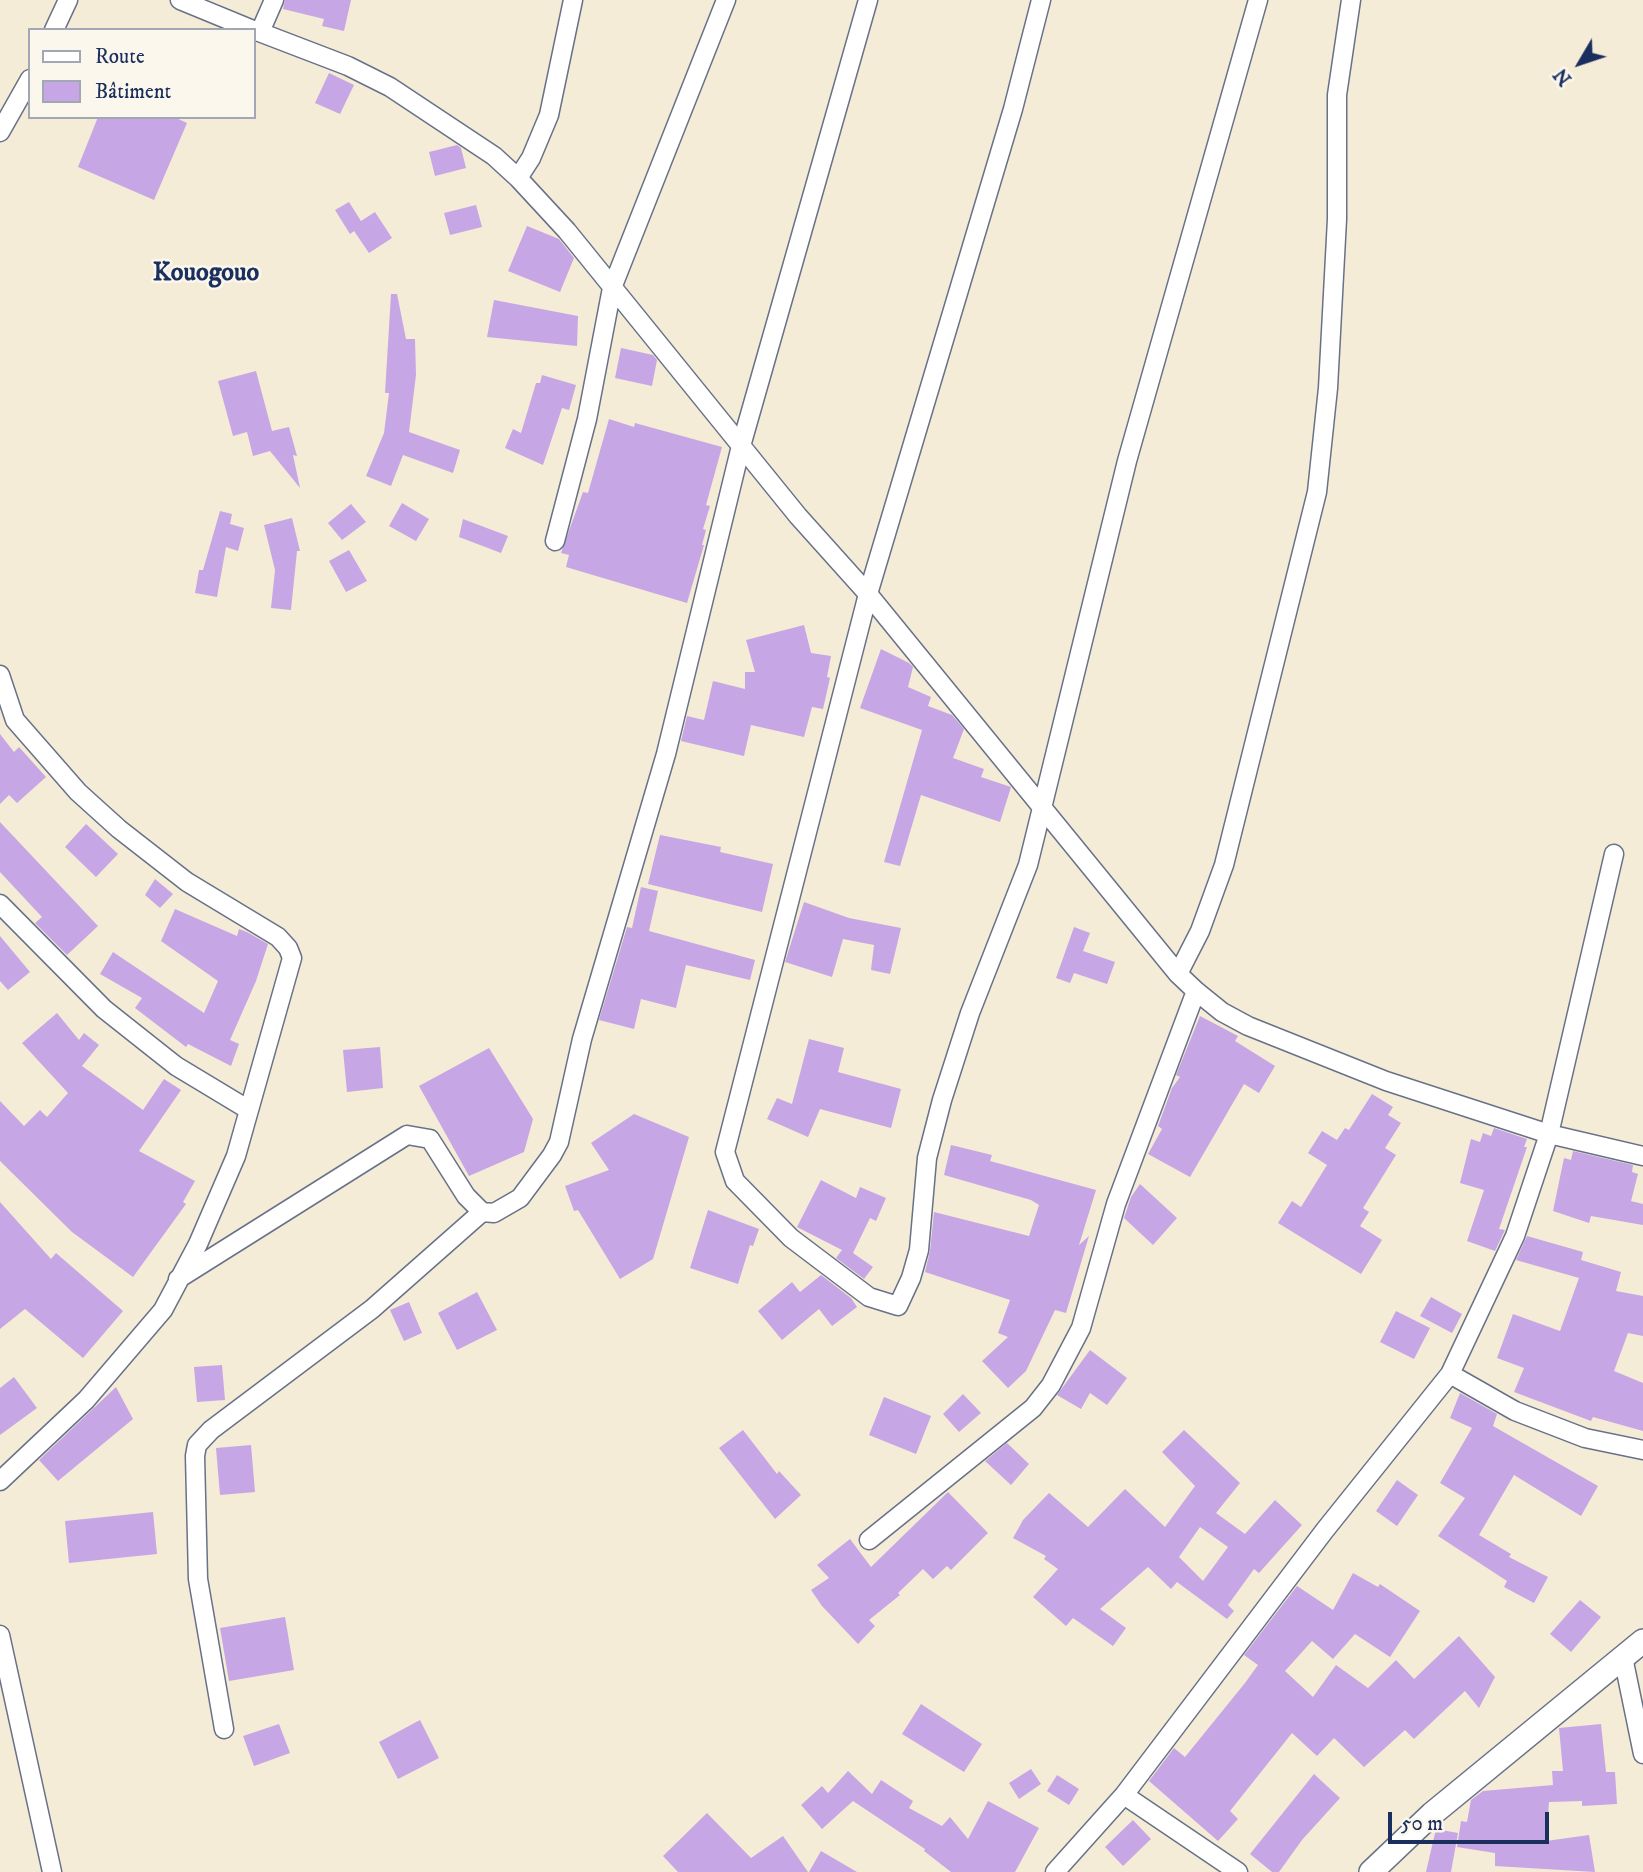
<!DOCTYPE html>
<meta charset="utf-8">
<style>
body{margin:0}
#map{position:relative;width:1643px;height:1872px;overflow:hidden;background:#f4ecd6;font-family:"IM FELL DW Pica",serif}
canvas{display:block}
.legend{position:absolute;left:28px;top:28px;width:228px;height:91px;box-sizing:border-box;background:#fbf7ec;border:2px solid #a1a7b3;margin:0;padding:9px 12px;list-style:none;font-size:21px;color:#1b2f5e}
.legend li{display:flex;align-items:center;gap:14px;height:35px}
.legend b{width:35px;border:2px solid #a1a7b3}
.north{position:absolute;left:1545px;top:28px;width:70px;height:70px;-webkit-text-stroke:5px #fbf7ec;paint-order:stroke;rotate:231deg;font-size:19px;font-weight:700;line-height:28px;text-align:center;color:#1b2f5e}
.north::after{content:'';display:block;margin:auto;width:24px;height:32px;background:#1b2f5e;clip-path:polygon(50% 0,100% 100%,50% 72%,0 100%)}
.scale{position:absolute;left:1388px;top:1812px;width:161px;height:32px;box-sizing:border-box;border:4px solid #1b2f5e;border-top:0;padding-left:9px;font-size:21px;line-height:24px;white-space:nowrap;color:#1b2f5e;-webkit-text-stroke:5px #fbf7ec;paint-order:stroke}
</style>
<div id="map">
<canvas width="1643" height="1872"></canvas>
<ul class="legend">
<li><b style="height:9px;background:#fff"></b>Route</li>
<li><b style="height:19px;background:#c7a6e5"></b>Bâtiment</li>
</ul>
<div class="north">N</div>
<div class="scale">50 m</div>
</div>
<script>
const context = document.querySelector('canvas').getContext('2d');
context.lineJoin = 'round';
function fillPath(path, color) { context.fillStyle = color; context.fill(path, 'evenodd'); }
const shape = rows => new Path2D(rows.map(r => 'M' + r).join(''));
function trace(path, color, width, dash) { context.strokeStyle = color; context.lineWidth = width; context.lineCap = dash ? 'butt' : 'round'; context.setLineDash(dash || []); context.stroke(path); }
function drawText(font, color, halo, rows, align = 'center') {
  context.font = font + ' "IM FELL DW Pica",serif'; context.lineWidth = 5; context.setLineDash([]); context.textBaseline = 'middle'; context.strokeStyle = halo; context.fillStyle = color; for (const [text, x, y, turn = 0] of rows) {
    context.save(); context.translate(x, y); context.rotate((+turn || 0) * Math.PI / 180); context.textAlign = isNaN(turn) ? turn : align; if (halo) context.strokeText(text, 0, 0); context.fillText(text, 0, 0); context.restore();
  }
}
const building = shape([
 [285,0,351,0,344,31,322,26,324,19,283,9],
 [329,73,354,85,340,114,315,103],
 [98,117,174,117,187,123,154,200,78,167],
 [457,145,461,148,466,168,435,176,429,152],
 [349,202,361,221,375,212,392,238,369,253,354,231,350,234,335,210],
 [476,205,482,227,450,235,444,213],
 [527,226,559,239,574,258,560,292,508,271],
 [391,294,397,294,406,339,415,339,416,375,409,432,460,450,453,473,403,455,391,486,366,476,384,433,389,393,385,393],
 [494,300,578,316,577,346,487,337],
 [621,348,653,355,657,360,652,386,615,378],
 [256,371,272,431,289,427,297,456,293,455,300,488,270,451,253,456,247,432,233,436,218,381],
 [542,375,576,385,569,410,562,408,543,465,505,448,513,429,521,433,536,383,540,383],
 [609,419,634,427,635,423,722,447,706,505,710,506,703,529,706,530,702,545,704,545,687,603,566,567,569,555,561,553,562,550,583,492,588,493],
 [402,503,429,519,416,541,389,526],
 [351,504,366,522,342,540,328,523],
 [220,511,232,514,230,524,244,528,238,551,226,547,217,597,195,593,199,570,203,570],
 [292,518,300,551,297,551,291,610,271,608,275,570,264,525],
 [463,519,508,536,501,553,459,537],
 [349,550,367,581,346,592,329,561],
 [804,625,811,653,831,656,827,677,830,678,823,709,812,707,804,737,751,725,744,756,681,741,687,716,704,720,713,681,745,689,745,672,755,672,746,640],
 [881,649,909,663,913,667,908,687,931,697,928,706,952,715,964,729,953,758,984,769,981,777,1011,787,1000,822,921,795,900,866,884,862,922,730,860,708],
 [0,734,14,752,19,747,46,777,17,803,9,795,0,804],
 [0,822,98,926,67,955,35,923,42,917,0,872],
 [86,824,118,854,96,877,65,847],
 [660,835,721,847,720,852,773,864,762,912,648,884],
 [155,879,173,894,160,908,145,895],
 [641,887,658,891,649,931,755,960,750,980,686,965,676,1008,641,999,634,1029,599,1020,627,927,632,928],
 [804,902,849,918,901,928,890,974,871,970,874,945,843,939,832,977,785,962],
 [175,909,237,936,239,929,247,932,268,944,256,981,230,1040,239,1044,231,1066,188,1044,186,1047,135,1008,142,998,100,974,113,952,204,1013,218,981,161,941],
 [1074,927,1090,933,1083,951,1115,962,1107,984,1074,973,1070,983,1056,978],
 [0,936,30,972,8,990,0,981],
 [57,1013,79,1040,84,1033,99,1045,82,1066,143,1110,164,1079,181,1090,139,1151,195,1181,183,1202,186,1204,133,1277,72,1232,0,1161,0,1101,24,1126,40,1110,47,1117,68,1093,22,1043],
 [1200,1016,1238,1036,1235,1041,1275,1066,1259,1093,1244,1084,1190,1177,1148,1154,1162,1129,1158,1126,1172,1088,1180,1077,1176,1075],
 [809,1039,844,1048,838,1072,901,1089,891,1128,820,1109,808,1137,767,1119,777,1098,792,1104],
 [380,1047,383,1088,347,1092,343,1050],
 [489,1048,533,1119,524,1152,469,1176,419,1086],
 [1372,1094,1393,1107,1388,1115,1401,1123,1385,1148,1396,1155,1363,1208,1369,1212,1360,1226,1382,1240,1361,1274,1278,1223,1292,1201,1301,1207,1327,1165,1308,1153,1322,1131,1337,1140,1345,1128,1349,1130],
 [634,1114,689,1137,653,1259,620,1279,578,1210,574,1211,565,1186,609,1170,591,1143],
 [1494,1128,1527,1139,1524,1147,1527,1147,1499,1229,1505,1230,1495,1251,1467,1241,1484,1190,1460,1183,1471,1139,1480,1142,1483,1133,1491,1136],
 [951,1145,992,1155,990,1161,1096,1190,1079,1245,1089,1236,1066,1313,1055,1310,1026,1371,1008,1388,982,1361,1008,1337,998,1333,1010,1300,925,1272,930,1251,934,1212,1029,1236,1039,1205,1031,1200,944,1175],
 [1573,1151,1633,1165,1632,1172,1638,1174,1631,1201,1643,1204,1643,1225,1591,1216,1589,1223,1553,1211,1564,1158,1571,1160],
 [821,1180,856,1198,860,1187,886,1198,876,1221,870,1218,853,1253,873,1267,864,1279,836,1258,842,1250,797,1227],
 [1140,1184,1177,1218,1153,1245,1124,1218,1131,1197],
 [0,1202,51,1259,56,1253,123,1311,83,1358,25,1309,0,1329],
 [708,1210,759,1229,753,1246,750,1245,738,1284,690,1268],
 [1527,1236,1583,1252,1581,1260,1621,1272,1616,1291,1643,1296,1643,1336,1628,1333,1614,1371,1643,1383,1643,1431,1593,1417,1591,1421,1514,1392,1524,1368,1497,1358,1513,1314,1560,1331,1579,1278,1516,1260],
 [821,1275,851,1298,857,1307,832,1326,819,1309,782,1340,758,1311,792,1282,800,1292],
 [477,1292,497,1330,457,1350,438,1313],
 [1431,1297,1462,1314,1452,1333,1420,1316],
 [409,1302,422,1333,404,1341,390,1310],
 [1396,1311,1430,1328,1414,1359,1380,1342],
 [1090,1350,1127,1378,1107,1405,1090,1393,1081,1409,1057,1395],
 [222,1365,225,1400,197,1402,194,1367],
 [14,1377,37,1408,0,1435,0,1388],
 [116,1387,133,1419,58,1481,39,1460],
 [1460,1393,1497,1414,1493,1426,1598,1486,1581,1516,1514,1475,1479,1535,1511,1554,1509,1557,1548,1577,1534,1603,1504,1587,1507,1581,1438,1536,1465,1498,1440,1483,1472,1428,1450,1418],
 [963,1394,981,1413,959,1432,943,1414],
 [884,1397,931,1416,916,1454,869,1435],
 [743,1430,777,1474,779,1471,801,1495,775,1519,719,1448],
 [1184,1430,1240,1483,1216,1513,1245,1534,1275,1500,1302,1525,1259,1573,1254,1569,1228,1605,1234,1611,1227,1619,1177,1582,1171,1589,1148,1567,1100,1609,1126,1628,1113,1646,1073,1618,1066,1626,1033,1597,1058,1569,1044,1559,1046,1556,1013,1538,1023,1520,1049,1493,1088,1527,1125,1489,1165,1527,1195,1486,1162,1452],
 [1200,1527,1228,1547,1203,1581,1179,1557],
 [1007,1443,1029,1464,1011,1485,985,1461],
 [251,1445,255,1492,220,1495,216,1448],
 [1397,1480,1418,1495,1397,1526,1376,1511],
 [948,1492,988,1533,951,1570,947,1566,933,1579,923,1569,898,1593,900,1595,869,1620,875,1626,858,1644,822,1606,811,1590,829,1578,817,1565,850,1539,871,1567],
 [153,1512,157,1554,69,1563,65,1521],
 [1353,1573,1378,1587,1380,1584,1420,1611,1390,1657,1355,1634,1333,1659,1312,1641,1285,1671,1313,1697,1336,1665,1368,1688,1396,1660,1414,1679,1459,1636,1495,1677,1479,1708,1465,1691,1414,1739,1405,1730,1364,1767,1334,1738,1317,1756,1292,1733,1230,1811,1238,1819,1218,1841,1149,1781,1174,1748,1185,1757,1245,1683,1258,1665,1244,1655,1297,1586,1333,1610],
 [1580,1600,1601,1617,1571,1652,1550,1634],
 [285,1617,294,1670,229,1681,220,1628],
 [921,1704,982,1744,964,1772,902,1734],
 [420,1720,439,1758,398,1779,379,1742],
 [279,1724,290,1753,254,1766,243,1736],
 [1601,1724,1606,1772,1615,1772,1617,1804,1582,1806,1582,1801,1549,1802,1546,1841,1589,1835,1595,1872,1495,1866,1495,1853,1457,1847,1461,1821,1467,1822,1471,1800,1483,1791,1553,1785,1552,1771,1563,1771,1559,1728],
 [1031,1769,1041,1784,1019,1799,1009,1783],
 [848,1771,872,1794,881,1780,913,1801,909,1808,942,1826,950,1817,968,1839,988,1801,1039,1828,1015,1872,951,1872,924,1851,925,1849,853,1801,822,1829,801,1805,822,1786,828,1793],
 [1314,1774,1340,1798,1302,1840,1279,1872,1272,1872,1250,1854],
 [1057,1775,1079,1789,1069,1805,1047,1791],
 [707,1813,751,1858,783,1836,808,1872,678,1872,663,1856],
 [1133,1820,1151,1839,1123,1866,1105,1847],
 [1436,1829,1458,1833,1451,1872,1426,1872],
 [821,1851,857,1872,809,1872]
]);
const minor = shape([
 [180,0,253,30],
 [1041,0,1013,109,868,594,725,1152,735,1181,791,1238,869,1297,898,1306,911,1278,919,1250,927,1158,942,1100,970,1013,1028,865,1127,461,1258,0],
 [54,30,68,0],
 [254,30,348,66,390,87,494,156,518,178,567,231,798,516,868,594,1178,974,1196,991,1222,1012,1248,1026,1386,1081,1549,1134,1643,1156],
 [260,32,274,0],
 [0,132,30,79],
 [518,178,531,158,549,115,573,0],
 [555,541,587,419,612,288,726,0],
 [0,675,15,720,78,792,119,829,187,882,278,937,288,948,292,958,236,1156,198,1244,163,1310,86,1400,0,1481],
 [0,904,104,1009,176,1066,249,1110],
 [1178,974,1200,931,1224,865,1317,492,1328,388,1337,219,1337,95,1351,0],
 [178,1279,407,1135,430,1139,466,1196,482,1212,494,1213,520,1198,552,1155,559,1142,582,1039,666,754,741,446,868,0],
 [1450,1374,1515,1411,1585,1438,1643,1450],
 [869,1540,1033,1408,1051,1385,1081,1328,1116,1204,1196,991],
 [0,1635,52,1872],
 [1623,1657,1643,1754],
 [224,1729,198,1579,195,1456,197,1445,211,1430,372,1309,482,1212],
 [1124,1795,1238,1872],
 [1055,1872,1124,1795,1325,1530,1450,1374,1515,1236,1549,1134,1614,854]
]);
const tertiary = shape([
 [1371,1872,1432,1814,1643,1641]
]);
const neighbourhoodNames = [
 ["Kouogouo",206,275]
];
fillPath(building, '#c7a6e5');
trace(minor, '#677188', 21);
trace(tertiary, '#677188', 26);
trace(minor, '#fff', 18);
trace(tertiary, '#fff', 23);
drawText('bold 26px', '#1b2f5e', '#fbf7ec', neighbourhoodNames);
</script>
